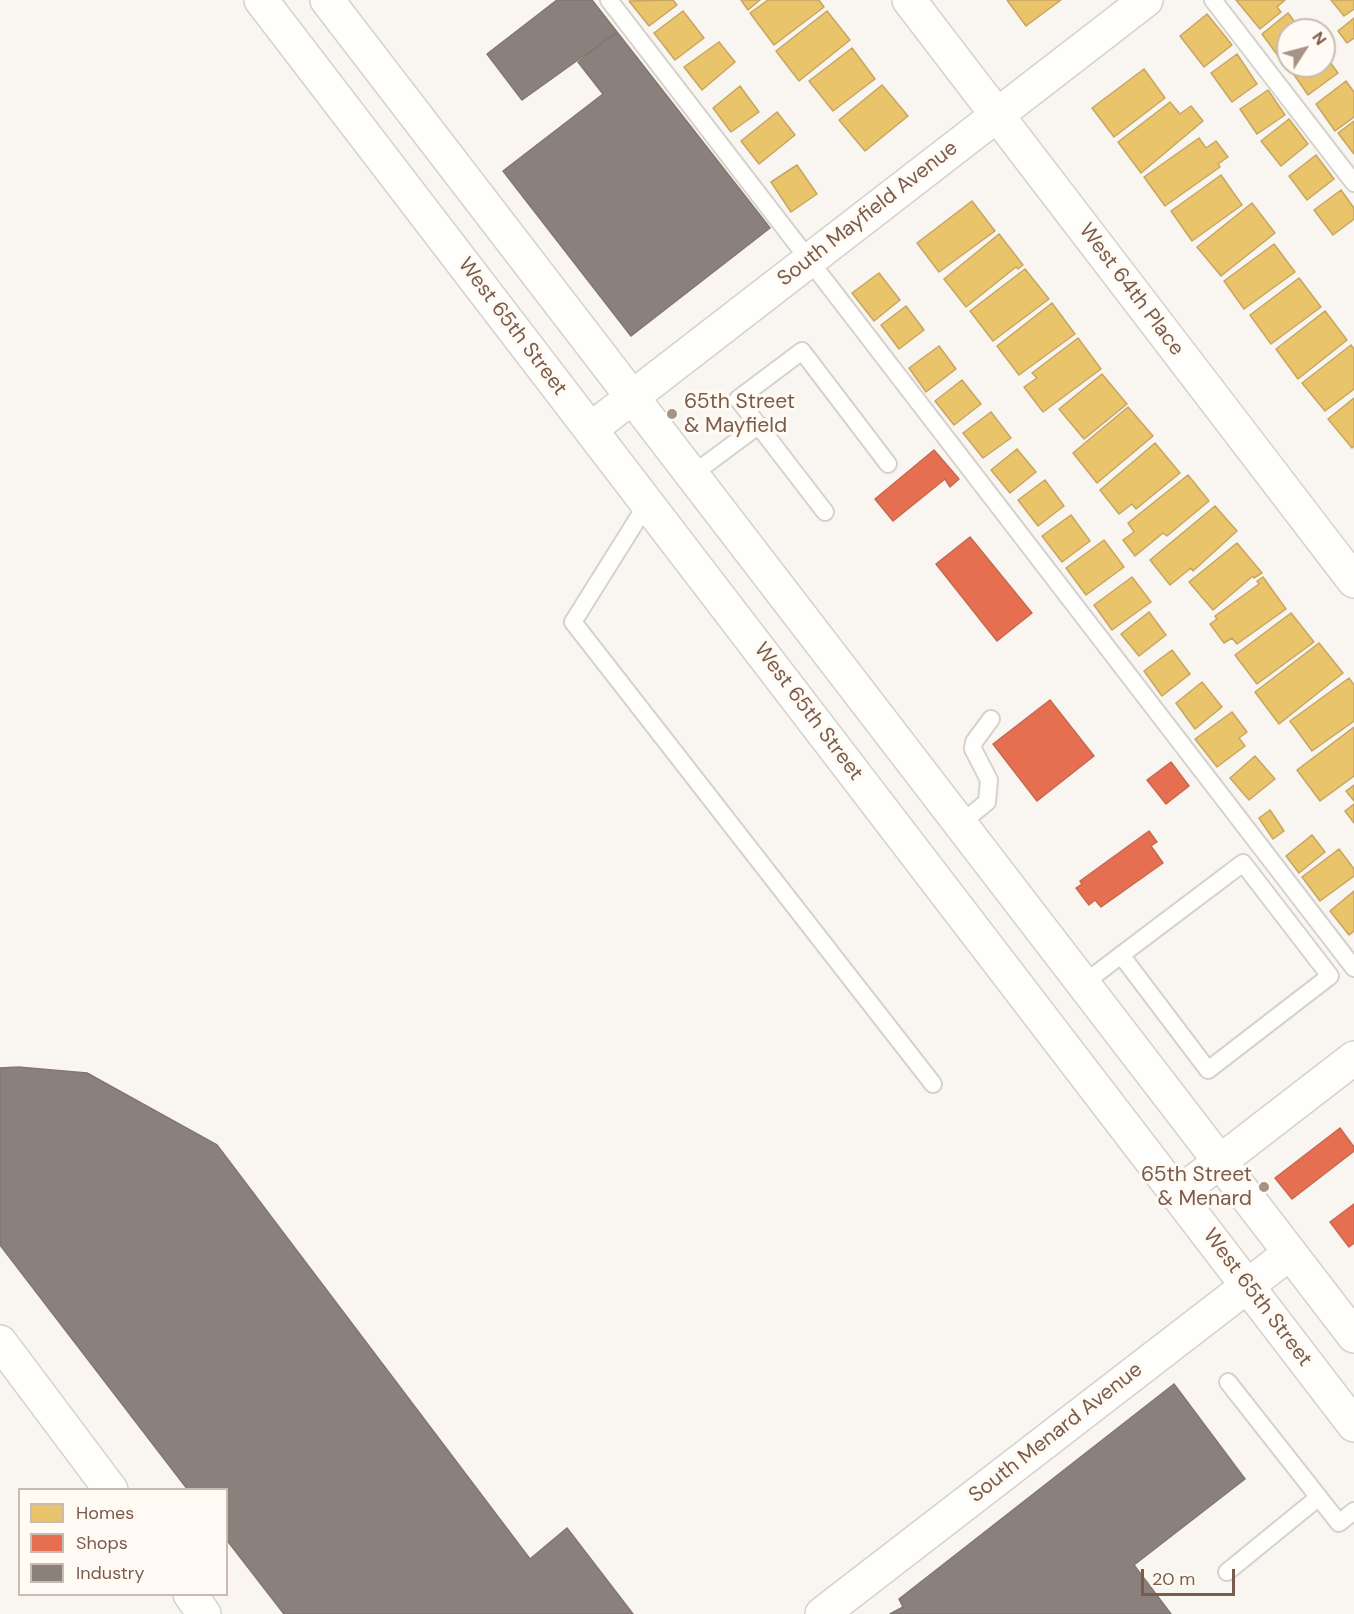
<!DOCTYPE html>
<style>
body{margin:0}
#map{position:relative;width:1354px;height:1614px;overflow:hidden;background:#f9f5f0;font-family:"DM Sans",sans-serif}
canvas{display:block}
.legend{position:absolute;left:18px;top:1488px;width:210px;height:108px;box-sizing:border-box;background:#fffaf3;border:2px solid #cabbb1;margin:0;padding:8px 10px;list-style:none;font-size:18px;color:#7a5c4d}
.legend li{display:flex;align-items:center;gap:12px;height:30px}
.legend b{width:30px;border:2px solid #cabbb1}
.north{position:absolute;left:1276px;top:18px;width:60px;height:60px;box-sizing:border-box;background:#fffaf3;border:2px solid #cabbb1;border-radius:50%;rotate:54deg;font-size:16px;font-weight:700;line-height:24px;text-align:center;color:#7a5c4d}
.north::after{content:'';display:block;margin:auto;width:21px;height:27px;background:#a69286;clip-path:polygon(50% 0,100% 100%,50% 72%,0 100%)}
.scale{position:absolute;left:1141px;top:1569px;width:94px;height:27px;box-sizing:border-box;border:3px solid #7a5c4d;border-top:0;padding-left:8px;font-size:18px;line-height:21px;white-space:nowrap;color:#7a5c4d;-webkit-text-stroke:4px #fffaf3;paint-order:stroke}
</style>
<div id="map">
<canvas width="1354" height="1614"></canvas>
<ul class="legend">
<li><b style="height:16px;background:#e9c46a"></b>Homes</li>
<li><b style="height:16px;background:#e76f51"></b>Shops</li>
<li><b style="height:16px;background:#8a817c"></b>Industry</li>
</ul>
<div class="north">N</div>
<div class="scale">20 m</div>
</div>
<script>
const context = document.querySelector('canvas').getContext('2d');
context.lineJoin = 'round';
function fillPath(path, color) { context.fillStyle = color; context.fill(path, 'evenodd'); }
const shape = rows => new Path2D(rows.map(r => 'M' + r).join(''));
function trace(path, color, width, dash) { context.strokeStyle = color; context.lineWidth = width; context.lineCap = dash ? 'butt' : 'round'; context.setLineDash(dash || []); context.stroke(path); }
function drawText(font, color, halo, rows, align = 'center') {
  context.font = font + ' "DM Sans",sans-serif'; context.lineWidth = 6; context.setLineDash([]); context.textBaseline = 'middle'; context.strokeStyle = halo; context.fillStyle = color; for (const [text, x, y, turn = 0] of rows) {
    context.save(); context.translate(x, y); context.rotate((+turn || 0) * Math.PI / 180); context.textAlign = isNaN(turn) ? turn : align; if (halo) context.strokeText(text, 0, 0); context.fillText(text, 0, 0); context.restore();
  }
}
const homes = shape([
 [673,0,677,5,649,26,629,1,673,0],
 [741,0,760,0,748,10,741,0],
 [768,0,819,0,824,7,774,45,750,13,768,0],
 [1007,0,1061,0,1026,26,1007,0],
 [1236,0,1285,0,1277,7,1281,12,1260,29,1236,0],
 [1331,0,1354,0,1354,9,1344,16,1331,0],
 [683,11,704,38,675,60,654,33,683,11],
 [827,11,850,40,799,81,776,51,827,11],
 [1288,13,1301,30,1288,30,1288,54,1281,60,1262,34,1288,13],
 [1207,14,1232,45,1204,67,1180,36,1207,14],
 [1354,18,1354,38,1347,43,1338,31,1354,18],
 [719,42,735,62,702,90,684,67,719,42],
 [852,48,875,79,833,111,809,81,852,48],
 [1237,54,1257,84,1232,102,1211,73,1237,54],
 [1324,54,1338,73,1308,95,1288,66,1324,66,1324,54],
 [1144,69,1165,98,1114,137,1092,108,1144,69],
 [1346,81,1354,92,1354,117,1335,131,1316,104,1346,81],
 [882,85,908,116,865,151,839,120,882,85],
 [740,86,759,112,731,132,713,108,740,86],
 [1268,90,1285,115,1257,134,1240,109,1268,90],
 [1170,102,1180,114,1191,106,1203,121,1141,173,1118,142,1170,102],
 [777,112,795,135,759,164,741,141,777,112],
 [1289,119,1308,144,1281,166,1261,141,1289,119],
 [1354,121,1354,154,1338,133,1354,121],
 [1199,138,1206,148,1216,141,1228,157,1218,164,1220,167,1165,206,1144,177,1199,138],
 [1316,155,1334,179,1307,200,1289,176,1316,155],
 [797,165,817,194,791,212,771,182,797,165],
 [1221,175,1242,205,1192,241,1171,211,1221,175],
 [1341,190,1354,208,1354,219,1333,235,1314,210,1341,190],
 [972,201,995,231,939,272,917,243,972,201],
 [1252,203,1275,233,1221,276,1197,247,1252,203],
 [999,234,1023,265,1018,269,1016,267,966,307,944,279,999,234],
 [1274,244,1295,272,1244,309,1224,281,1274,244],
 [1025,269,1049,299,993,341,970,311,1025,269],
 [879,273,900,300,874,321,852,293,879,273],
 [1299,278,1321,307,1271,344,1250,315,1299,278],
 [1052,303,1075,334,1019,375,997,346,1052,303],
 [906,306,924,330,899,349,881,325,906,306],
 [1325,311,1347,340,1298,379,1276,349,1325,311],
 [1078,338,1101,369,1043,412,1024,387,1037,378,1032,373,1078,338],
 [1351,345,1354,349,1354,389,1325,411,1302,383,1351,345],
 [939,346,956,369,926,392,909,368,939,346],
 [1102,374,1127,404,1084,439,1059,409,1102,374],
 [962,380,981,404,954,425,935,401,962,380],
 [1354,398,1354,446,1352,448,1328,419,1354,398],
 [1128,407,1153,436,1097,483,1073,453,1128,407],
 [991,412,1011,438,983,458,963,433,991,412],
 [1155,443,1180,473,1136,509,1132,504,1119,514,1100,490,1155,443],
 [1017,449,1036,472,1010,493,991,470,1017,449],
 [1188,475,1209,501,1167,536,1163,533,1135,556,1123,540,1134,532,1128,523,1188,475],
 [1045,480,1064,506,1038,526,1018,500,1045,480],
 [1215,506,1237,531,1193,571,1191,568,1170,585,1150,560,1215,506],
 [1071,515,1090,541,1062,562,1042,536,1071,515],
 [1104,540,1124,567,1086,595,1066,568,1104,540],
 [1237,543,1262,573,1254,578,1253,576,1213,610,1189,582,1237,543],
 [1132,577,1151,602,1112,630,1094,605,1132,577],
 [1263,577,1286,609,1237,644,1232,638,1224,643,1210,624,1217,619,1215,616,1259,584,1257,581,1263,577],
 [1149,612,1166,635,1139,656,1121,634,1149,612],
 [1291,613,1314,642,1257,684,1235,655,1291,613],
 [1319,643,1343,673,1279,724,1255,692,1319,643],
 [1172,650,1190,674,1162,696,1144,671,1172,650],
 [1349,678,1354,685,1354,721,1312,751,1290,721,1349,678],
 [1202,682,1222,707,1195,729,1176,703,1202,682],
 [1232,712,1247,732,1239,738,1245,746,1217,767,1195,739,1232,712],
 [1354,727,1354,776,1320,801,1297,770,1354,727],
 [1255,756,1275,779,1249,800,1230,778,1255,756],
 [1354,785,1354,801,1346,791,1354,785],
 [1354,804,1354,823,1345,811,1354,804],
 [1270,810,1284,831,1273,839,1259,818,1270,810],
 [1312,835,1325,852,1299,873,1286,856,1312,835],
 [1339,849,1354,869,1354,876,1320,901,1302,877,1339,849],
 [1354,891,1354,931,1349,935,1330,911,1354,891]
]);
const shops = shape([
 [934,450,959,479,950,487,945,479,893,521,875,499,934,450],
 [970,537,1032,613,997,641,936,564,970,537],
 [1050,700,1094,756,1037,801,993,744,1050,700],
 [1171,762,1189,786,1166,804,1147,780,1171,762],
 [1149,831,1157,842,1151,846,1163,863,1101,907,1095,900,1089,905,1076,888,1082,884,1080,881,1149,831],
 [1340,1128,1354,1147,1354,1151,1292,1199,1275,1178,1340,1128],
 [1354,1204,1354,1243,1349,1247,1330,1222,1354,1204]
]);
const industry = shape([
 [557,0,592,0,617,32,522,100,487,54,557,0],
 [617,32,770,228,631,336,503,171,603,94,578,62,617,32],
 [18,1067,87,1073,217,1145,530,1559,567,1528,633,1614,284,1614,226,1539,226,1490,188,1490,0,1245,0,1068,18,1067],
 [1174,1384,1245,1479,1134,1565,1171,1614,890,1614,903,1607,899,1599,1174,1384]
]);
const service = shape([
 [609,0,1354,968],
 [1213,0,1354,183],
 [693,474,759,425],
 [650,506,640,515,573,622,933,1084],
 [825,512,738,399,802,351,888,464],
 [960,824,987,802,989,780,973,749,974,742,991,719],
 [1083,984,1121,955,1243,863,1330,976,1208,1070,1121,955],
 [1228,1382,1339,1523,1354,1511],
 [1227,1572,1319,1497]
]);
const minor = shape([
 [909,0,1354,581],
 [591,429,1146,0],
 [1178,1194,1354,1058],
 [0,1342,111,1490],
 [190,1594,204,1614],
 [822,1614,1290,1253]
]);
const tertiary = shape([
 [261,0,1354,1425],
 [327,0,1354,1336]
]);
const markers = [
 [672,414,6,"#a69286"],
 [1264,1187,6,"#a69286"]
];
const streetNames = [
 ["South Mayfield Avenue",868,214,-38],
 ["West 64th Place",1131,290,53],
 ["West 65th Street",512,327,53],
 ["West 65th Street",808,712,53],
 ["West 65th Street",1257,1298,53],
 ["South Menard Avenue",1056,1433,-38]
];
const poiNames = [
 ["65th Street",684,402],
 ["& Mayfield",684,426],
 ["65th Street",1252,1175,"right"],
 ["& Menard",1252,1199,"right"]
];
fillPath(homes, '#e9c46a');
trace(homes, '#c8a561', 1.5);
fillPath(shops, '#e76f51');
trace(shops, '#c66950', 1.5);
fillPath(industry, '#8a817c');
trace(industry, '#85766e', 1.5);
trace(service, '#d7d1cb', 20);
trace(minor, '#d7d1cb', 36);
trace(tertiary, '#d7d1cb', 36);
trace(service, '#fefefd', 16);
trace(minor, '#fefefd', 33);
trace(tertiary, '#fefefd', 33);
for (const [x, y, r, color] of markers) { const dot = new Path2D(); dot.arc(x, y, r, 0, 2 * Math.PI); context.fillStyle = color; context.fill(dot); trace(dot, '#fffaf3', 2); }
drawText('21px', '#7a5c4d', '#fffaf3', streetNames);
drawText('21px', '#7a5c4d', '#fffaf3', poiNames, 'left');
</script>
